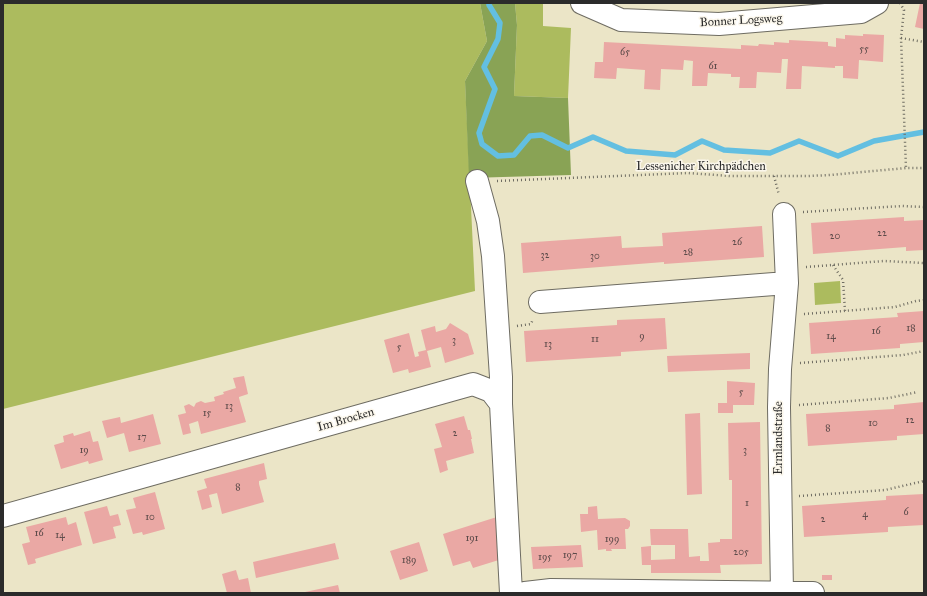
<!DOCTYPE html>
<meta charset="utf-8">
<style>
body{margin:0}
#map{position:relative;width:927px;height:596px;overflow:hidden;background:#ebe5c7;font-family:"IM FELL Great Primer",serif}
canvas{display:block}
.frame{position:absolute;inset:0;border:4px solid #2b2b2b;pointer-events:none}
</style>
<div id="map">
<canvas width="927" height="596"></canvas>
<div class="frame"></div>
</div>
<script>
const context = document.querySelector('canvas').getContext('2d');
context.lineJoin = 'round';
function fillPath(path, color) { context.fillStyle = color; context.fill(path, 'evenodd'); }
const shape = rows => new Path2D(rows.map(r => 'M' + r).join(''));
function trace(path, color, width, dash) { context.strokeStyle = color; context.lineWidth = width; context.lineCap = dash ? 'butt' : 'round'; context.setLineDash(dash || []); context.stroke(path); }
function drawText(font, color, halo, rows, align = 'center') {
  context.font = font + ' "IM FELL Great Primer",serif'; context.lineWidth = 3; context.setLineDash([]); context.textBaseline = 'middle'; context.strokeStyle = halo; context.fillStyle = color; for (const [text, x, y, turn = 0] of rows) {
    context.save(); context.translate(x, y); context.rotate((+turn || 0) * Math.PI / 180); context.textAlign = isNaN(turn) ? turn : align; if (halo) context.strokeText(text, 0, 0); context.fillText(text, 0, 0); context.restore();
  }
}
const green = shape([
 [3,3,480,3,487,41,465,81,475,291,3,409],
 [515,3,543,3,543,26,571,28,568,98,514,96,517,25],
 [840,281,841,303,815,305,814,283]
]);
const forest = shape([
 [480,3,515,3,517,25,514,96,568,98,571,175,469,178,465,81,487,41]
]);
const stream = shape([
 [489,3,489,5,500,23,498,39,484,67,495,89,479,133,482,144,498,156,514,155,530,136,542,135,568,148,593,137,626,151,675,155,702,141,724,150,770,153,799,141,838,156,874,141,924,132]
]);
const building = shape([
 [920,3,924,3,924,29,915,27],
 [863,34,884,35,883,62,859,60,858,79,843,78,843,66,835,66,835,68,802,66,801,89,786,89,788,59,782,59,781,73,757,72,756,88,739,88,740,77,731,77,731,74,708,73,707,86,692,86,693,61,684,60,683,70,661,69,660,90,644,89,645,70,617,68,616,79,594,78,595,62,603,62,604,42,741,49,741,45,758,46,759,44,774,45,774,42,789,43,789,40,828,42,828,46,836,47,836,38,845,39,845,35,863,36],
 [904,217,904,221,924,220,924,250,906,251,906,247,813,254,811,223],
 [762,226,764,257,664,264,664,262,523,273,521,243,621,236,622,248,663,246,662,233],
 [924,311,924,342,900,344,900,348,811,354,809,323,898,317,897,313],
 [665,318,667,349,621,352,621,356,526,362,524,331,617,325,617,320],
 [450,323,468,334,474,354,445,363,441,347,427,351,431,367,409,373,408,369,393,373,384,340,409,333,415,357,419,356,418,352,426,350,421,330,435,326,436,332,446,329],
 [750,353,750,369,668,372,667,356],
 [244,376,248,394,239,397,239,398,246,422,201,434,198,421,189,424,191,433,183,435,178,415,186,413,184,406,189,404,194,407,196,403,201,401,205,403,215,401,214,397,224,394,223,392,236,388,233,378],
 [727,381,755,383,754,405,733,405,733,413,718,413,718,403,727,403],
 [924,402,924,434,897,436,897,440,808,446,806,414,894,409,894,405],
 [700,413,702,494,687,495,685,414],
 [153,414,161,444,129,452,124,433,107,438,102,421,120,417,121,423],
 [464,416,468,430,470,430,472,439,471,439,474,453,446,461,448,470,440,473,434,449,442,447,435,424],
 [760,422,762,564,720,565,721,573,651,573,651,565,642,565,641,547,651,546,651,560,675,559,675,545,651,545,650,529,688,529,689,557,700,556,700,561,709,561,708,543,720,542,720,539,732,539,732,480,729,480,728,423],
 [90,431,93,442,98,441,103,460,89,464,88,461,61,469,54,445,64,442,63,436,73,433,74,436],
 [264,463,267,479,259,481,259,484,264,502,222,514,217,493,209,495,212,507,202,510,197,491,207,488,204,479],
 [155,492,165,529,143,535,142,532,133,534,126,510,136,508,133,498],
 [924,494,924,525,888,527,888,532,804,537,802,506,886,500,886,496],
 [107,506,110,516,118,514,121,525,113,527,116,538,93,544,84,512],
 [597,506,598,519,625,518,630,521,630,526,628,529,625,529,626,549,611,549,612,551,606,551,606,549,598,550,597,530,581,532,580,514,588,514,588,507],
 [500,516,502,559,473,568,470,561,453,566,443,534],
 [66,517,68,525,76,522,82,545,35,559,36,563,28,565,22,544,30,542,26,527],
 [419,542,428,571,400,580,390,551],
 [335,543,339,559,256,578,253,562],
 [581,545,583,567,533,569,531,547],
 [236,570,239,580,248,578,251,593,227,593,222,574],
 [822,575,832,575,832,580,822,580],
 [338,585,340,593,305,593,305,592]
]);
const path = shape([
 [900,3,904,10,901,38,906,168],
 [901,38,924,42],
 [774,176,779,195],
 [497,181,688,173,730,176,808,176,830,175,906,168,924,168],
 [803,212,902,206,924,207],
 [833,265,843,280,845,311],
 [806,267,884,261,924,263],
 [804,314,895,307,916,301,924,300],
 [517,326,531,324,533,319],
 [800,363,903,355,924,351],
 [799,405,889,398,918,392],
 [799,496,885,490,924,481]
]);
const minor = shape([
 [582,3,621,20,719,24,861,12,877,3],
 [477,181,488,221,493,256,501,377,501,404],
 [540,302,787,283],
 [3,516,473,384,491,391,501,404,511,593],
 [525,593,551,590,813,593],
 [782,593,779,407,780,369,787,283,784,214]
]);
const numberNames = [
 ["55",864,50],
 ["65",625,53],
 ["61",713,67],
 ["22",882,234],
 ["20",835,237],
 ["26",737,243],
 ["28",688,253],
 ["32",545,256],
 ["30",595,257],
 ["18",911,329],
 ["16",876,332],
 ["9",642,337],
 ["14",831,337],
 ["11",595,340],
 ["3",454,341],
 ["13",548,345],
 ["5",399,348],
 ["5",741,393],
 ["13",229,407],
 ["15",207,414],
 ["12",910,421],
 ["10",873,424],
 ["8",828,429],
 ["2",455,434],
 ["17",142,438],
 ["19",84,451],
 ["3",745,451],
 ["8",238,488],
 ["1",747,504],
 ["6",906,513],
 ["4",865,515],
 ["10",150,518],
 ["2",823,520],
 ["16",39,534],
 ["14",60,536],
 ["191",472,539],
 ["199",612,540],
 ["205",741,553],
 ["197",570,556],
 ["195",545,558],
 ["189",409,561]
];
const streetNames = [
 ["Bonner Logsweg",741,21,-3],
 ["Lessenicher Kirchpädchen",701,167],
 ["Im Brocken",346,420,-16],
 ["Ermlandstraße",779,438,-90]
];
fillPath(green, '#acbb5e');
fillPath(forest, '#89a355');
trace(stream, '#63bfe1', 5.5);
fillPath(building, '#eaa8a4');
trace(minor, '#6e6c62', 24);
trace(path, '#6e6c62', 2.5, [1, 3]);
trace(minor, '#fff', 22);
drawText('10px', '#5b4a49', null, numberNames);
drawText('12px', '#2b2b2b', '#fbf7ec', streetNames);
</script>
